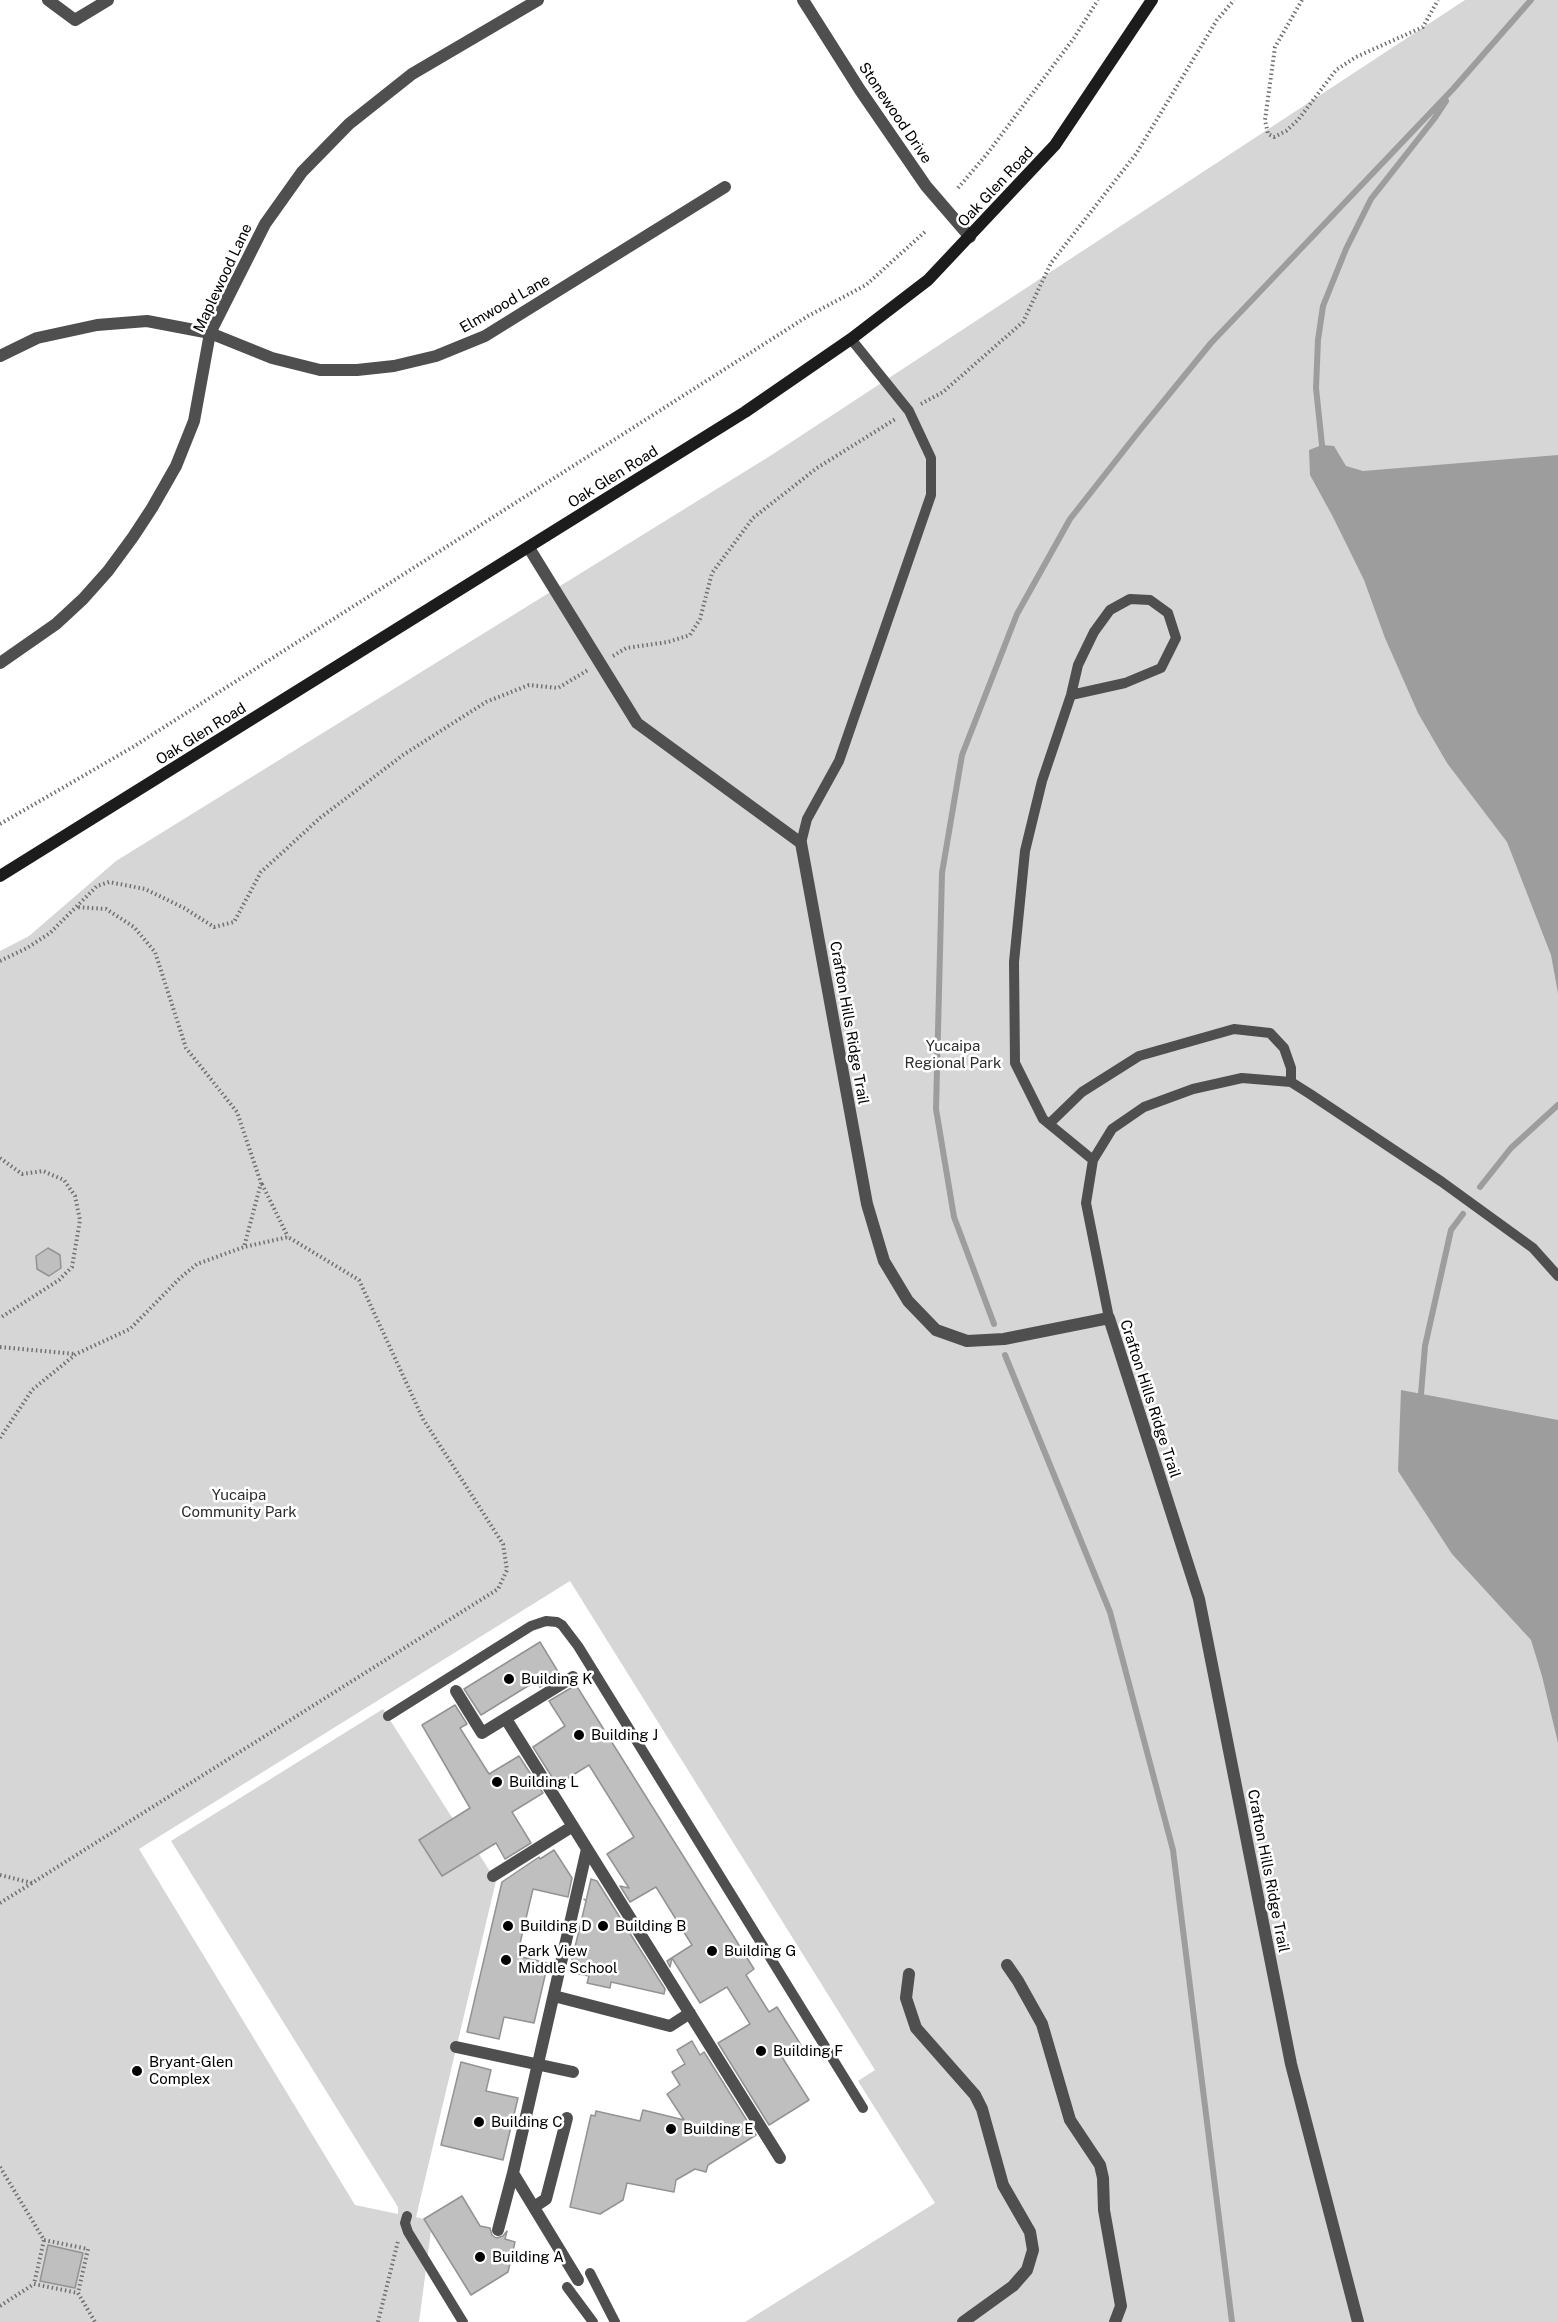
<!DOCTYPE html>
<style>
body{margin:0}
canvas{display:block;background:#fff}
</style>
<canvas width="1558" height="2322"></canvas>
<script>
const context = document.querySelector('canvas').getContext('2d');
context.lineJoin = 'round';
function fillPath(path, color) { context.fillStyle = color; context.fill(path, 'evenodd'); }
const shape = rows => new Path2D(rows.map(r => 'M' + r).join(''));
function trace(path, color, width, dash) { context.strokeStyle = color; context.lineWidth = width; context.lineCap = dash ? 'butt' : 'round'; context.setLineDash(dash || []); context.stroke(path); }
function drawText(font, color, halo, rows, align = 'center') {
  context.font = font + ' "Public Sans",sans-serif'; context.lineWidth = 5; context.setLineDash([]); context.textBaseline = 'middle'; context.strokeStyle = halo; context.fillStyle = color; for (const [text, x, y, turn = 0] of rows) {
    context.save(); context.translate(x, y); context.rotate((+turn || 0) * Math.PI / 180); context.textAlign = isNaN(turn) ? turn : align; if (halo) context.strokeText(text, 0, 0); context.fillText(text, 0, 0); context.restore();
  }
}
const green = shape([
 [1465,0,1558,0,1558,2322,745,2322,935,2203,858,2081,875,2070,570,1581,139,1849,355,2205,398,2214,398,2207,171,1841,383,1709,453,1819,442,1876,479,1854,496,1881,416,2217,424,2219,431,2231,419,2322,0,2322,0,951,29,936,116,861,770,456]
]);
const water = shape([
 [1322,445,1334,446,1346,466,1363,471,1558,455,1558,993,1551,955,1507,842,1447,763,1418,713,1385,638,1364,580,1333,517,1310,475,1309,450],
 [1401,1390,1558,1420,1558,1743,1542,1676,1531,1640,1452,1554,1398,1471]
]);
const stream = shape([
 [1322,445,1316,388,1318,340,1323,306,1346,249,1371,199,1434,119,1446,101],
 [1480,1187,1511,1148,1558,1105],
 [994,1324,954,1217,936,1109,942,873,962,755,1017,614,1070,519,1140,430,1211,343,1453,89,1531,0],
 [1005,1355,1110,1612,1173,1850,1232,2322],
 [1421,1394,1425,1346,1451,1230,1463,1214]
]);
const building = shape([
 [48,1248,60,1255,61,1268,49,1276,37,1269,36,1256,48,1248],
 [540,1642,560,1675,540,1687,536,1681,481,1715,464,1689,540,1642],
 [576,1685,754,1969,746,1975,769,2012,777,2007,801,2045,782,2057,809,2100,769,2125,718,2043,750,2024,727,1987,700,2003,672,1958,670,1967,667,1961,692,1945,656,1887,630,1902,620,1886,629,1888,607,1854,634,1837,589,1765,557,1785,533,1747,565,1726,549,1701,576,1685],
 [455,1705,467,1724,460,1728,489,1774,519,1756,543,1793,512,1812,531,1843,505,1859,496,1843,442,1876,419,1840,470,1808,422,1725,455,1705],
 [554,1850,572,1878,568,1897,533,1889,517,1956,548,1963,534,2023,504,2017,499,2039,467,2032,502,1882,539,1857,540,1859,554,1850],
 [591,1879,597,1881,665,1989,664,1994,611,1982,610,1988,587,1983,589,1976,569,1972,586,1901,584,1899,586,1901,591,1879],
 [692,2041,700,2055,704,2052,756,2135,708,2165,706,2172,695,2169,676,2180,674,2192,627,2183,623,2200,600,2214,570,2207,591,2115,595,2116,596,2111,640,2121,643,2110,684,2120,667,2094,680,2085,672,2072,685,2064,677,2050,692,2041],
 [461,2062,491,2070,486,2091,518,2098,503,2160,441,2145,461,2062],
 [462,2196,480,2226,490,2228,492,2235,496,2238,503,2236,507,2231,505,2239,515,2242,508,2272,471,2295,424,2219,462,2196],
 [48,2245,83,2253,75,2288,40,2281,48,2245]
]);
const path = shape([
 [1302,0,1275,47,1265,120,1268,134,1274,137,1286,131,1298,120,1336,70,1356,57,1423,27,1438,0],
 [958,188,987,154,1074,38,1098,0],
 [921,404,943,392,1023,322,1051,263,1136,154,1217,20,1234,0],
 [613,656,626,648,668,642,690,635,700,619,712,573,753,518,817,468,897,418],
 [0,824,133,747,808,316,866,285,927,230],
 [0,961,27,948,50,933,97,886,109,882,145,889,184,908,214,927,234,922,261,872,320,818,403,755,486,702,529,685,558,688,588,670],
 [0,1158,22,1174,43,1171,64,1180,75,1196,80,1220,72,1267,59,1280,0,1318],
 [262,1184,288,1237],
 [0,1347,75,1354],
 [0,1438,32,1390,76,1354,130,1329,180,1278,197,1264,244,1247,261,1183,237,1112,186,1048,155,952,134,927,106,909,76,907],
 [0,1875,32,1883,498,1589,507,1570,503,1544,423,1419,359,1280,288,1237,244,1247],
 [0,1903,32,1883],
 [0,2167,44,2240,34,2284],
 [44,2240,88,2249,78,2293],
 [0,2306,34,2284,78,2293,95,2322],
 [378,2322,398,2241]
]);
const service = shape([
 [1071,695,1125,683,1161,668,1176,638,1168,613,1150,600,1130,599,1110,610,1094,632,1078,665,1071,695,1042,781,1025,851,1014,962,1015,1063,1043,1119,1093,1160],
 [801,843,807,819,839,761,931,495,931,458,909,411,851,339],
 [1049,1124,1082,1092,1139,1056,1234,1029,1270,1033,1284,1048,1291,1068,1291,1082],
 [1109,1318,1086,1203,1093,1160,1112,1129,1144,1107,1193,1089,1242,1078,1291,1082,1310,1094,1442,1182,1533,1248,1558,1276],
 [388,1716,531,1626,546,1621,557,1622,562,1625,578,1646,863,2108],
 [407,2216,405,2223,408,2232,463,2322],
 [590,2273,615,2322],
 [567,2287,593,2322]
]);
const pedestrian = shape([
 [456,1691,482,1733,573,1677],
 [506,1719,780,2158],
 [493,1876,573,1826],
 [554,1996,670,2026,690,2013],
 [456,2047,573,2072],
 [534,2207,546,2199,567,2118],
 [498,2230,513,2173],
 [578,2280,513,2173,587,1849]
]);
const minor = shape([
 [48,0,75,20,108,0],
 [0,356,37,338,97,325,147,321,210,333,272,358,320,370,357,370,394,366,436,356,485,336,725,187],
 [529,548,637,723,801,843,867,1204,884,1261,908,1301,936,1330,967,1341,1004,1339,1109,1318,1199,1599,1291,2064,1358,2322],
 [0,663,56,624,83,599,108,571,133,537,152,508,176,466,194,421,210,333,265,224,302,172,349,124,412,74,538,0],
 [1007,1965,1018,1981,1042,2024,1070,2120,1100,2165,1103,2178,1104,2210,1121,2306,1115,2322],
 [909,1974,906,1998,916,2028,975,2095,982,2109,1003,2185,1030,2232,1033,2250,1027,2270,1013,2286,963,2322]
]);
const tertiary = shape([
 [803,0,860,90,926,186,970,237]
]);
const secondary = shape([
 [0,876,745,412,851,339,928,280,1055,145,1152,0]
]);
const markers = [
 [509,1679,6,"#000"],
 [579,1735,6,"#000"],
 [497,1782,6,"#000"],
 [508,1926,6,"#000"],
 [603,1926,6,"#000"],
 [712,1951,6,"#000"],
 [506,1960,6,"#000"],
 [761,2051,6,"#000"],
 [137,2071,6,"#000"],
 [479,2122,6,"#000"],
 [671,2129,6,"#000"],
 [480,2257,6,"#000"]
];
const streetNames = [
 ["Stonewood Drive",895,113,56],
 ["Oak Glen Road",996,187,-47],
 ["Maplewood Lane",223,278,-65],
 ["Elmwood Lane",505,304,-30],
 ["Oak Glen Road",613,477,-32],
 ["Oak Glen Road",201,734,-32],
 ["Crafton Hills Ridge Trail",849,1023,80],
 ["Crafton Hills Ridge Trail",1150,1399,72],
 ["Crafton Hills Ridge Trail",1268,1871,79]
];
const parkNames = [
 ["Yucaipa",953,1046],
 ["Regional Park",953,1063],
 ["Yucaipa",239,1495],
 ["Community Park",239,1512]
];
const poiNames = [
 ["Building K",521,1679],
 ["Building J",591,1735],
 ["Building L",509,1782],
 ["Building D",520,1926],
 ["Building B",615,1926],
 ["Park View",518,1951],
 ["Middle School",518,1968],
 ["Building G",724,1951],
 ["Building F",773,2051],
 ["Bryant-Glen",149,2062],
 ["Complex",149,2079],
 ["Building C",491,2122],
 ["Building E",683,2129],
 ["Building A",492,2257]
];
fillPath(green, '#d6d6d6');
fillPath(water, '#9d9d9d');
trace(stream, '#9d9d9d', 6);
fillPath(building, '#bfbfbf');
trace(building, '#939393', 1.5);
trace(path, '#717171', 4, [1.5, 3]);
trace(service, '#4f4f4f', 10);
trace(pedestrian, '#4f4f4f', 12);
trace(minor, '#4f4f4f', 12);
trace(tertiary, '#4f4f4f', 12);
trace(secondary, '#1c1c1c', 12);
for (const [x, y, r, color] of markers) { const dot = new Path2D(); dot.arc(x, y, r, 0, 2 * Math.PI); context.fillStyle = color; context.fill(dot); trace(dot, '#fff', 2); }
drawText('15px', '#000', '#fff', streetNames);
drawText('15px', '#2d2d2d', '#fff', parkNames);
drawText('15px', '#000', '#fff', poiNames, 'left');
</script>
